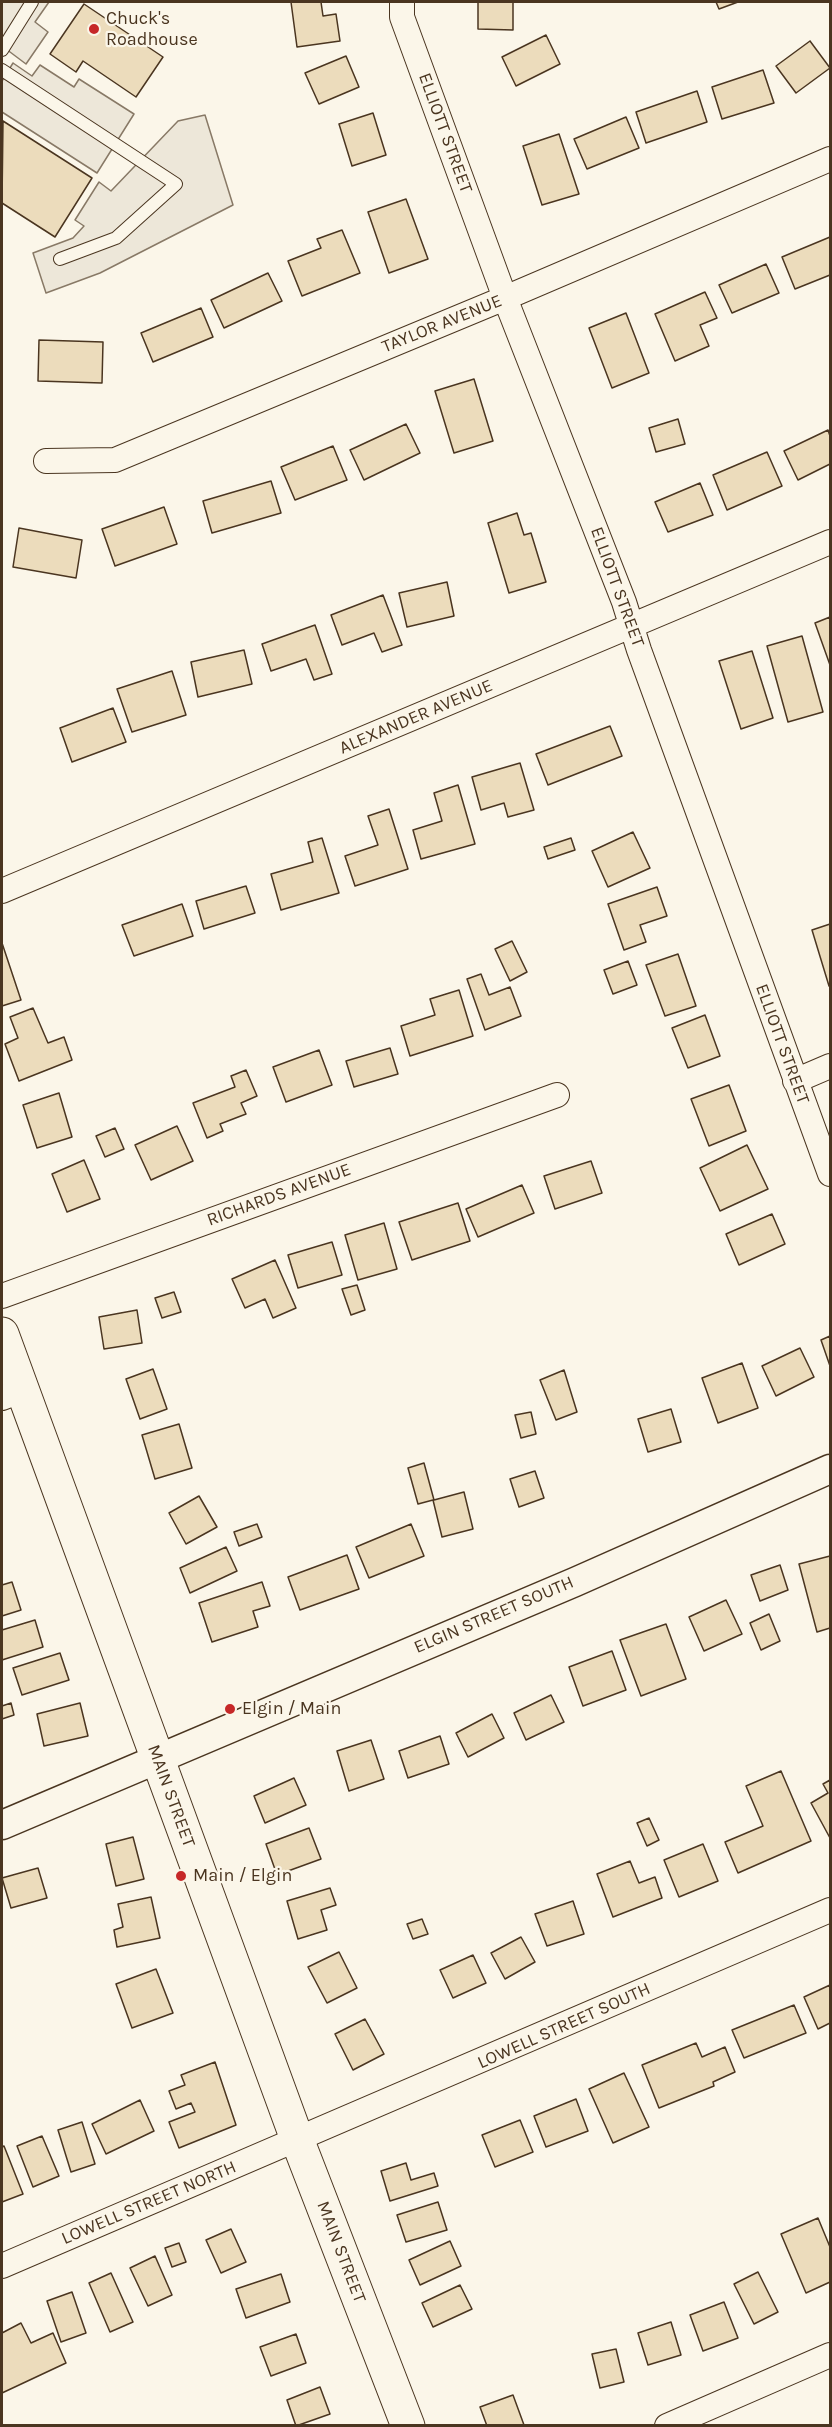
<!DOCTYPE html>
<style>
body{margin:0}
#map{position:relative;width:832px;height:2427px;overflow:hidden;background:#fbf6e9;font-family:Karla,sans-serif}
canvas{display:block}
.frame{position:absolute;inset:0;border:3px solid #4a3520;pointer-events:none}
</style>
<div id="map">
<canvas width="832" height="2427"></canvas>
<div class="frame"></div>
</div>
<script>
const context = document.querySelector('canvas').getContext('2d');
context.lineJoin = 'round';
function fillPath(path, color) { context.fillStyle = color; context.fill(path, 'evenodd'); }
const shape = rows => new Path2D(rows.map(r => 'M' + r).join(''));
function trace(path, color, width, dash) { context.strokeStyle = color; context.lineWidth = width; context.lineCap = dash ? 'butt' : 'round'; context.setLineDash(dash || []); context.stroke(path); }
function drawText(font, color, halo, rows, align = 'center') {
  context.font = font + ' Karla,sans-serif'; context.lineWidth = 4.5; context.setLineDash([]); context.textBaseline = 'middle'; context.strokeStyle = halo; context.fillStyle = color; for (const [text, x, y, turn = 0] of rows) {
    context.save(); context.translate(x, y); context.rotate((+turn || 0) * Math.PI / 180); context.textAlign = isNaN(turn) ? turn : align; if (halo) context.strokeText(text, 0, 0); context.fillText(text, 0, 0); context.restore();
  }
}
const parking = shape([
 [2,2,49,2,35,22,48,32,26,64,2,46,2,2],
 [13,63,32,76,40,65,74,87,79,79,134,114,97,173,2,112,2,81,13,63],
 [205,115,233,205,100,273,46,293,33,253,73,238,84,226,75,220,99,182,111,191,178,121,205,115]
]);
const building = shape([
 [291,2,321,2,323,16,336,14,340,41,297,47,291,2],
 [478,2,513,2,513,30,478,29,478,2],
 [716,2,738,2,719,9,716,2],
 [84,4,163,57,136,97,83,61,76,72,50,54,84,4],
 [546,35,560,64,516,86,502,57,546,35],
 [810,41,830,68,796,93,776,66,810,41],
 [346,56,359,87,319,104,305,73,346,56],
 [763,70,774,103,722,119,712,87,763,70],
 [697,91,707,122,646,143,636,112,697,91],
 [373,113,386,155,352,166,339,124,373,113],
 [626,117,639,148,587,169,574,139,626,117],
 [3,121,92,178,55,237,2,203,3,121],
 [559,134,579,194,542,205,523,146,559,134],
 [406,199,428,259,389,273,368,212,406,199],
 [342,230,360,273,302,296,288,261,321,248,317,239,342,230],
 [830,237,830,275,795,289,782,257,830,237],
 [766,264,779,293,732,313,719,285,766,264],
 [268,273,282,301,224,328,211,300,268,273],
 [705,292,717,318,700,325,709,346,675,361,655,314,705,292],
 [201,308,213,337,153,362,141,333,201,308],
 [626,313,649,373,612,388,589,328,626,313],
 [39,340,103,342,102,383,38,381,39,340],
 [474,379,493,441,454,453,435,391,474,379],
 [678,419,685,444,656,452,649,428,678,419],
 [406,424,420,453,364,480,350,450,406,424],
 [828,430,830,436,830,464,798,480,784,451,828,430],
 [333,446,347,480,295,500,281,467,333,446],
 [767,452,782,486,727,510,713,475,767,452],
 [271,481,281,513,212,533,203,501,271,481],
 [700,483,713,515,668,532,655,502,700,483],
 [164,507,177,544,115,566,102,529,164,507],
 [517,513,524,535,531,533,546,582,509,593,488,523,517,513],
 [19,528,82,540,76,578,13,567,19,528],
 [447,582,454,616,407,627,399,593,447,582],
 [383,595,402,645,382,652,374,633,342,645,331,615,383,595],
 [830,617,830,665,815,623,830,617],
 [315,625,332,674,314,680,306,659,271,671,262,644,315,625],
 [802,636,823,712,788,722,767,646,802,636],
 [244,650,252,684,198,697,191,662,244,650],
 [752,651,773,718,741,729,719,661,752,651],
 [172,671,186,715,132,732,117,689,172,671],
 [113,708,126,742,72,762,60,728,113,708],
 [610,726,622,756,548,785,536,754,610,726],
 [520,763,534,810,508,817,504,803,481,810,472,777,520,763],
 [458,785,475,844,421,859,413,830,442,821,434,793,458,785],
 [389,809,408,869,355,886,345,856,378,845,368,816,389,809],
 [633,832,650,868,608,887,592,851,633,832],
 [322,838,339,893,281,910,271,874,313,862,308,842,322,838],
 [571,838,575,850,548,859,544,847,571,838],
 [246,886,255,913,204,929,196,901,246,886],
 [657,887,667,916,640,925,646,942,624,950,608,904,657,887],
 [182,904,193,936,134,956,122,925,182,904],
 [830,924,830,986,829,986,812,930,830,924],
 [512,941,527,972,510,981,495,949,512,941],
 [2,943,21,1000,2,1006,2,943],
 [678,954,696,1006,665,1016,646,965,678,954],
 [628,961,637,985,613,994,604,970,628,961],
 [481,974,489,995,510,987,521,1016,485,1030,467,979,481,974],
 [459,990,473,1036,410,1056,401,1026,435,1015,430,999,459,990],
 [33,1008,48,1043,64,1037,72,1060,19,1081,5,1044,18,1038,10,1017,33,1008],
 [705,1015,720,1056,688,1068,672,1028,705,1015],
 [390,1048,398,1074,354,1087,346,1061,390,1048],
 [319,1050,332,1085,286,1102,273,1067,319,1050],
 [246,1070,257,1096,241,1103,246,1114,220,1124,223,1131,207,1138,193,1103,235,1087,231,1076,246,1070],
 [729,1085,746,1131,709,1146,691,1099,729,1085],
 [59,1093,72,1137,37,1148,23,1105,59,1093],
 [177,1126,193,1161,151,1180,135,1145,177,1126],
 [115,1128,124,1149,105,1157,96,1136,115,1128],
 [747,1145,768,1189,720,1211,700,1168,747,1145],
 [84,1160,100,1199,67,1212,52,1174,84,1160],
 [591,1161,602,1193,555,1209,544,1176,591,1161],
 [522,1185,534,1213,478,1237,466,1209,522,1185],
 [458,1203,470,1241,412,1260,399,1222,458,1203],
 [772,1214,785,1244,739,1265,726,1234,772,1214],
 [384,1223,397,1269,358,1280,345,1235,384,1223],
 [332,1242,342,1275,298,1288,288,1255,332,1242],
 [275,1260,296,1308,273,1318,265,1299,245,1308,232,1279,275,1260],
 [357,1285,365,1310,351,1315,342,1289,357,1285],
 [174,1292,181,1312,162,1318,155,1298,174,1292],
 [137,1310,142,1343,104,1349,99,1317,137,1310],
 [830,1336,830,1366,821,1340,830,1336],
 [800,1348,814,1377,776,1396,762,1366,800,1348],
 [742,1363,758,1408,718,1423,702,1378,742,1363],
 [153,1369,167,1409,140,1419,126,1379,153,1369],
 [564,1370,577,1412,556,1420,540,1380,564,1370],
 [671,1409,681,1442,648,1452,638,1419,671,1409],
 [531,1412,536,1434,521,1438,515,1415,531,1412],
 [179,1424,192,1468,155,1479,142,1435,179,1424],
 [424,1463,434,1500,464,1492,473,1529,442,1537,433,1500,418,1504,408,1468,424,1463],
 [535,1471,544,1498,519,1507,510,1479,535,1471],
 [199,1496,217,1527,186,1544,169,1513,199,1496],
 [257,1524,262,1537,239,1546,234,1532,257,1524],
 [411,1524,424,1556,369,1578,356,1547,411,1524],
 [226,1547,237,1571,190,1593,180,1568,226,1547],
 [347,1555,359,1589,300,1610,288,1577,347,1555],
 [830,1556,830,1628,817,1632,799,1564,830,1556],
 [780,1565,788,1590,760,1601,751,1575,780,1565],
 [12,1582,21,1610,2,1616,2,1585,12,1582],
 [262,1582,270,1606,253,1611,258,1627,212,1642,199,1603,262,1582],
 [726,1600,742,1634,704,1651,689,1617,726,1600],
 [769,1614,780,1641,761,1650,750,1623,769,1614],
 [35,1620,43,1647,2,1660,2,1630,35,1620],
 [666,1624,686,1679,641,1696,620,1640,666,1624],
 [612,1651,626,1690,583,1706,569,1667,612,1651],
 [60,1653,69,1680,22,1695,13,1668,60,1653],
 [551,1695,564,1722,526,1740,514,1713,551,1695],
 [11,1703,14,1715,2,1719,2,1706,11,1703],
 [80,1703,88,1736,44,1746,37,1714,80,1703],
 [492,1714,504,1738,468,1757,456,1733,492,1714],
 [440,1736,449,1764,408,1778,399,1751,440,1736],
 [371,1740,384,1779,349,1791,337,1751,371,1740],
 [781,1771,811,1841,738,1873,725,1842,763,1826,746,1786,781,1771],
 [294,1778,306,1805,265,1823,254,1796,294,1778],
 [830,1780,830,1838,811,1803,828,1793,823,1784,830,1780],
 [649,1818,659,1840,647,1846,637,1823,649,1818],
 [309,1828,321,1859,277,1875,266,1844,309,1828],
 [133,1837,144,1879,116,1886,106,1844,133,1837],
 [703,1844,718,1881,679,1897,664,1860,703,1844],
 [630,1861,639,1883,655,1877,662,1898,613,1917,597,1874,630,1861],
 [38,1868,47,1898,11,1908,2,1878,38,1868],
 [330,1888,336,1905,321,1910,327,1930,298,1939,287,1901,330,1888],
 [151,1897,160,1938,117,1947,114,1930,123,1927,118,1904,151,1897],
 [573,1901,584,1934,547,1946,535,1914,573,1901],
 [422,1919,428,1934,413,1939,407,1924,422,1919],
 [521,1937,535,1962,505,1979,491,1953,521,1937],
 [339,1952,357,1988,327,2003,308,1967,339,1952],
 [473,1955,486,1983,453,1998,440,1970,473,1955],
 [156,1969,173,2013,132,2028,116,1984,156,1969],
 [830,1985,830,2023,818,2029,804,1997,830,1985],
 [794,2005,806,2033,744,2058,732,2030,794,2005],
 [365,2019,384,2054,353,2070,335,2034,365,2019],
 [696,2043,702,2057,725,2047,735,2072,713,2082,714,2086,659,2108,642,2065,696,2043],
 [215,2062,236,2125,179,2148,169,2122,195,2112,191,2103,176,2109,169,2091,185,2085,181,2075,215,2062],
 [624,2073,649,2127,613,2143,589,2089,624,2073],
 [576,2099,588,2131,546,2147,534,2116,576,2099],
 [140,2100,154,2131,106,2154,92,2124,140,2100],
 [520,2120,533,2152,495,2167,482,2135,520,2120],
 [82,2122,95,2164,71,2172,58,2130,82,2122],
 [42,2136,59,2176,33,2187,17,2146,42,2136],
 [4,2146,23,2194,2,2202,2,2147,4,2146],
 [406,2163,411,2180,434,2173,438,2186,390,2201,381,2171,406,2163],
 [438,2202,447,2230,406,2242,397,2215,438,2202],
 [818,2218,830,2247,830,2282,806,2293,781,2234,818,2218],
 [231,2229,246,2262,221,2273,206,2240,231,2229],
 [450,2241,461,2266,420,2285,409,2260,450,2241],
 [179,2243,186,2262,172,2267,165,2248,179,2243],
 [155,2256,172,2295,148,2306,130,2268,155,2256],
 [758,2272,778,2312,754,2324,734,2284,758,2272],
 [111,2273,133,2322,110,2332,89,2283,111,2273],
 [281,2274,290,2302,246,2318,236,2289,281,2274],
 [460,2285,472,2309,433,2327,422,2303,460,2285],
 [72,2292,86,2333,61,2342,47,2301,72,2292],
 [724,2302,738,2338,703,2351,690,2315,724,2302],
 [671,2322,681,2355,648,2365,638,2333,671,2322],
 [21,2323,31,2343,53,2333,66,2363,2,2393,2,2333,21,2323],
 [296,2334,306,2363,271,2376,260,2347,296,2334],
 [616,2349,624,2382,600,2388,592,2354,616,2349],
 [320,2387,330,2414,296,2426,287,2400,320,2387],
 [513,2395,524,2425,487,2426,480,2407,513,2395]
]);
const service = shape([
 [2,50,32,2],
 [2,70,176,184,116,238,60,259]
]);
const minor = shape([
 [402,2,402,17,505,298,624,602,639,650,830,1174],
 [46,461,115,460,505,298,830,159],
 [2,891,830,542],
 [795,1081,830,1066],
 [2,1296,557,1095],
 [2,1398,23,1390],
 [2,2266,830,1910],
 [667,2426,830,2355]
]);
const tertiary = shape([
 [2,1825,575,1582,830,1469]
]);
const secondary = shape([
 [2,1334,297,2139,408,2426]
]);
const markers = [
 [94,29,6,"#c62828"],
 [230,1709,6,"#c62828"],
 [181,1876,6,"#c62828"]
];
const poiNames = [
 ["Chuck's",106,19],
 ["Roadhouse",106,40],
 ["Elgin / Main",242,1709],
 ["Main / Elgin",193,1876]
];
const streetNames = [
 ["ELLIOTT STREET",445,133,70],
 ["TAYLOR AVENUE",442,324,-22],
 ["ELLIOTT STREET",617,587,70],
 ["ALEXANDER AVENUE",416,717,-23],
 ["ELLIOTT STREET",782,1044,70],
 ["RICHARDS AVENUE",279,1195,-20],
 ["ELGIN STREET SOUTH",494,1615,-23],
 ["MAIN STREET",171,1796,70],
 ["LOWELL STREET SOUTH",564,2026,-24],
 ["LOWELL STREET NORTH",149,2203,-23],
 ["MAIN STREET",341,2252,69]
];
fillPath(parking, '#ede7d9');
trace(parking, '#887966', 1.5);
fillPath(building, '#ecdcbc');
trace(building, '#4a3520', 1.5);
trace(service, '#4a3520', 14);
trace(minor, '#4a3520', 26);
trace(tertiary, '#4a3520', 31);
trace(secondary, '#4a3520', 35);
trace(service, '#fbf6e9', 12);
trace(minor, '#fbf6e9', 24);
trace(tertiary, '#fbf6e9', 28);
trace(secondary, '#fbf6e9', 33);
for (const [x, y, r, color] of markers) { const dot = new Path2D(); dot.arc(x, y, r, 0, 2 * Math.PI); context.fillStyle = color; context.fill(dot); trace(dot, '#fbf6e9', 2); }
drawText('18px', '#4a3520', '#fbf6e9', poiNames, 'left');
drawText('18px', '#4a3520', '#fbf6e9', streetNames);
</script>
